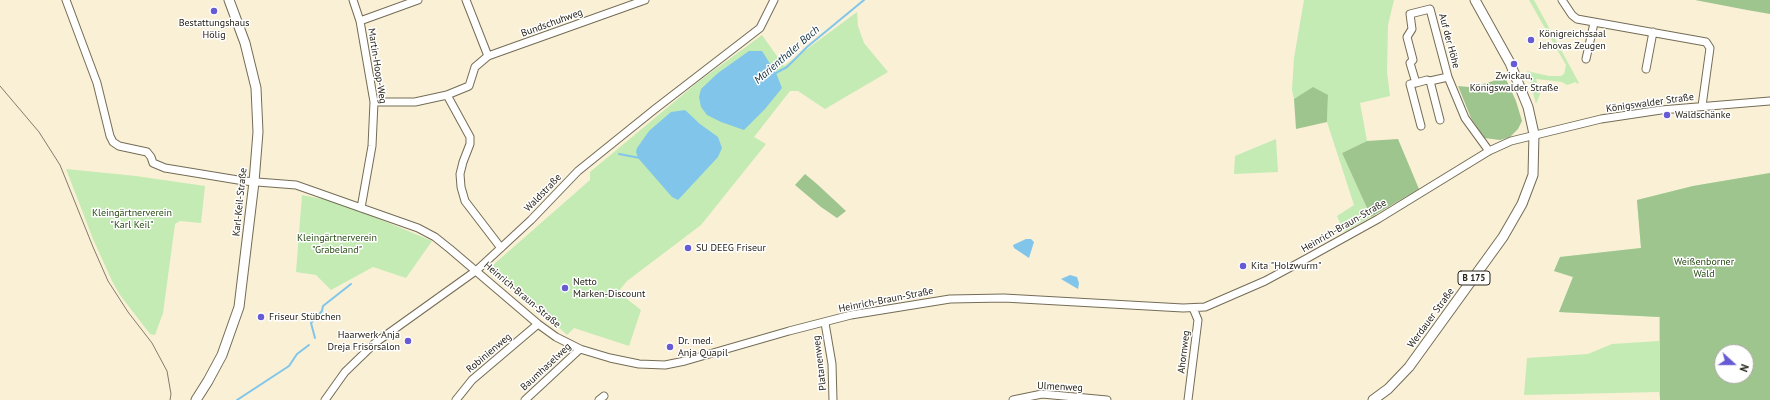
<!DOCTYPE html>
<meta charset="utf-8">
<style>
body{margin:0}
#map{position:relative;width:1770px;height:400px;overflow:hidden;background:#f9f0d6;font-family:"PT Sans",sans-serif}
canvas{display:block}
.north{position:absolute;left:1714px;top:344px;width:40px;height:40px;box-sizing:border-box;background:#fff;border:1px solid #a8a7a3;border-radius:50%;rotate:111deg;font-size:11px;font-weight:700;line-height:16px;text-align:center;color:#262319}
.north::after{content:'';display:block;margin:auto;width:14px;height:18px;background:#675bd5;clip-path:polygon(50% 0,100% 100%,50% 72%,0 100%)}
</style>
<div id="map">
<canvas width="1770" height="400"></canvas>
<div class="north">N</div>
</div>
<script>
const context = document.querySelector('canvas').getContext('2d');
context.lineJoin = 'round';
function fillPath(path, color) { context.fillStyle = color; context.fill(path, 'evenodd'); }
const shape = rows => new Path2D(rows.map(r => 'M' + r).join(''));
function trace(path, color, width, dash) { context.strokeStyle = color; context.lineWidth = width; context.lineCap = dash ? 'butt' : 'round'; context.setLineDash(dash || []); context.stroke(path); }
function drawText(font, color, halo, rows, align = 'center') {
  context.font = font + ' "PT Sans",sans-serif'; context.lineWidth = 3; context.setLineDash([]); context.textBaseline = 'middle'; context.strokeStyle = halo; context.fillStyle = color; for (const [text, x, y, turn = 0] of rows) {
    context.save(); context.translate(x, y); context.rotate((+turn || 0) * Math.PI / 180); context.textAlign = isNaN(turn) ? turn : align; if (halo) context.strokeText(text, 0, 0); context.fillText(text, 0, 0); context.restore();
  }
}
const green = shape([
 [1304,0,1394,0,1388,25,1387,72,1390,96,1360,103,1367,141,1342,153,1371,217,1344,232,1337,216,1354,205,1327,122,1328,95,1294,99,1292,90,1294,58],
 [1529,0,1534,0,1579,83,1577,84,1576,82,1567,85,1562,82,1536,79,1540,94,1536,104,1527,71,1549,76,1561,76,1564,74,1566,65],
 [857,12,858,26,864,43,888,72,825,109,798,91,790,91,754,137,766,144,701,225,627,281,618,292,641,310,629,346,574,328,567,335,494,267,493,265,590,180,590,172,698,82,762,35,784,66],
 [1276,139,1278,172,1234,174,1235,156],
 [66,169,136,176,205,186,201,223,180,221,175,224,163,313,155,335,150,334,120,295,112,281,93,239],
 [1770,173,1770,400,1660,400,1659,392,1524,395,1527,358,1588,354,1612,344,1659,341,1659,317,1559,312,1573,277,1554,271,1560,257,1641,248,1637,200,1693,186],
 [1722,352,1746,352,1746,376,1722,376],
 [302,195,332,201,360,211,432,241,406,278,373,267,331,290,316,275,296,272]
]);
const forest = shape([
 [1695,0,1770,0,1770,14,1747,10],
 [1505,77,1516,101,1522,121,1518,129,1510,137,1500,140,1484,138,1471,118,1458,86,1469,87,1487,83],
 [1313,87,1328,95,1327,122,1296,129,1294,99],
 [1398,139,1419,189,1371,217,1342,153,1367,141],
 [1770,173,1770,400,1660,400,1660,317,1559,312,1573,277,1554,271,1560,257,1641,248,1637,200,1693,186],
 [1722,352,1746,352,1746,376,1722,376],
 [805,174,817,184,846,211,837,218,821,207,795,185]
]);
const water = shape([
 [749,51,762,51,776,73,782,88,765,109,744,130,721,122,707,115,701,107,699,97,701,89,718,73],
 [685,110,700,124,718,137,722,148,718,157,678,200,672,197,638,158,636,152,637,148,649,131,671,112],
 [1026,239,1031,239,1034,242,1029,258,1014,248,1013,245],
 [1070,275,1077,277,1079,283,1078,289,1061,279]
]);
const stream = shape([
 [774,74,787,67,807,47,864,0],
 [619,154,640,158],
 [315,338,311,323,322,311,323,306,351,284],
 [237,400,289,366,297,354,309,345]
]);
const minor = shape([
 [66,0,97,83,110,136,113,142,119,146,147,152,151,157,153,163,165,168,244,181,296,185,418,228,435,237,450,249,538,324,556,337,580,349,610,358,639,364,665,365,685,361,789,331,851,315,950,299,1004,298,1183,308,1205,307,1265,281,1304,260,1378,219,1489,151,1511,141,1601,119,1661,110,1770,101],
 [353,0,360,21,374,102,372,146,361,208],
 [466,0,488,56],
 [1562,0,1572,15,1577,19,1706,42,1710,48,1702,106],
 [360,21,418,0],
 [1586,59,1594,23],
 [1646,69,1653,32],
 [1430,81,1440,120],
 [1416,83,1427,80,1430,81,1448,77],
 [447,95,470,137,470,144,463,162,460,174,461,187,465,201,501,248],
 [374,102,415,102,447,95,469,86,475,67,488,56,645,0],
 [1421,126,1410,84,1416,83,1410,63,1413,60,1407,37,1412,29,1410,14,1430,9,1448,77,1465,118,1489,151],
 [825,323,832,364,833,400],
 [325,400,345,372,375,343,477,270,531,220,578,171,655,109,760,28,774,0],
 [456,400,472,380,538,324],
 [525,400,580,349],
 [599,400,604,396],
 [1013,400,1042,394,1107,400],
 [1188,400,1198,320,1193,308]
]);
const major = shape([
 [196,400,208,381,222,355,239,307,254,182,258,132,256,88,245,43,229,0],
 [1373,400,1388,389,1409,367,1503,237,1522,204,1533,175,1534,134,1528,107,1510,63,1475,0]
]);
const tram = shape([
 [0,86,39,132,60,165,93,247,108,281,128,312,152,343,167,371,171,394,170,400]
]);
const markers = [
 [214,11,4,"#675bd5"],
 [1531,40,4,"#675bd5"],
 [1514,64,4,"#675bd5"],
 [1667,115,4,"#675bd5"],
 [688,248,4,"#675bd5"],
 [1243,266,4,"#675bd5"],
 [565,288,4,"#675bd5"],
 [261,317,4,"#675bd5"],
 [408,341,4,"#675bd5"],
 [670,347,4,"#675bd5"]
];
const shields = [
 [1474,278,32]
];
const shieldNames = [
 ["B 175",1474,278]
];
const poiNames = [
 ["Bestattungshaus",214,23,"center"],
 ["Hölig",214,35,"center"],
 ["Königreichssaal",1539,34],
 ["Jehovas Zeugen",1539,46],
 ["Zwickau,",1514,76,"center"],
 ["Königswalder Straße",1514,88,"center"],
 ["Waldschänke",1675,115],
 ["SU DEEG Friseur",696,248],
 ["Kita \"Holzwurm\"",1251,266],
 ["Netto",573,282],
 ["Marken-Discount",573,294],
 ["Friseur Stübchen",269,317],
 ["Haarwerk Anja",400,335,"right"],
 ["Dreja Frisörsalon",400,347,"right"],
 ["Dr. med.",678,341],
 ["Anja Quapil",678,353]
];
const streetNames = [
 ["Bundschuhweg",552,23,-20],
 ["Auf der Höhe",1449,41,75],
 ["Martin-Hoop-Weg",377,66,81],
 ["Königswalder Straße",1650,103,-8],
 ["Waldstraße",543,193,-46],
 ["Karl-Keil-Straße",240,202,-84],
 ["Heinrich-Braun-Straße",1344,226,-30],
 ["Heinrich-Braun-Straße",522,295,40],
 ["Heinrich-Braun-Straße",886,300,-11],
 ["Werdauer Straße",1431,318,-54],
 ["Ahornweg",1184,352,-83],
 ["Robinienweg",489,353,-40],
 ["Platanenweg",820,363,-97],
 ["Baumhaselweg",546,367,-43],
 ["Ulmenweg",1060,387,3]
];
const parkNames = [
 ["Kleingärtnerverein",132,213],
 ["\"Karl Keil\"",132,225],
 ["Kleingärtnerverein",337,238],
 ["\"Grabeland\"",337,250],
 ["Weißenborner",1704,262],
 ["Wald",1704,274]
];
const waterNames = [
 ["Marienthaler Bach",787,55,-41]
];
fillPath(green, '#c4ebb4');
fillPath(forest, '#9fc58e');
fillPath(water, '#81c6ea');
trace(stream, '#81c6ea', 2);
trace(minor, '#746c55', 9);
trace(major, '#746c55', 11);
trace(minor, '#fff', 7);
trace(major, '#fff', 9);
trace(tram, '#817b6b', 1);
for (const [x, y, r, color] of markers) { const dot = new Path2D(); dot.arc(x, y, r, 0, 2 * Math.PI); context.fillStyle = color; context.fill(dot); trace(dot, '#fff', 1.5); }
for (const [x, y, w] of shields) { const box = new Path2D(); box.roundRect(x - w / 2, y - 7, w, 14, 3); context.fillStyle = '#fff'; context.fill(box); trace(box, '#262319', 1); }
drawText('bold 9px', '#262319', null, shieldNames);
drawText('10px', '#262319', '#fff', poiNames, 'left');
drawText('10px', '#262319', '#fff', streetNames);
drawText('10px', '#254911', '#fff', parkNames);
drawText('italic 11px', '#0d2d3c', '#fff', waterNames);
</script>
